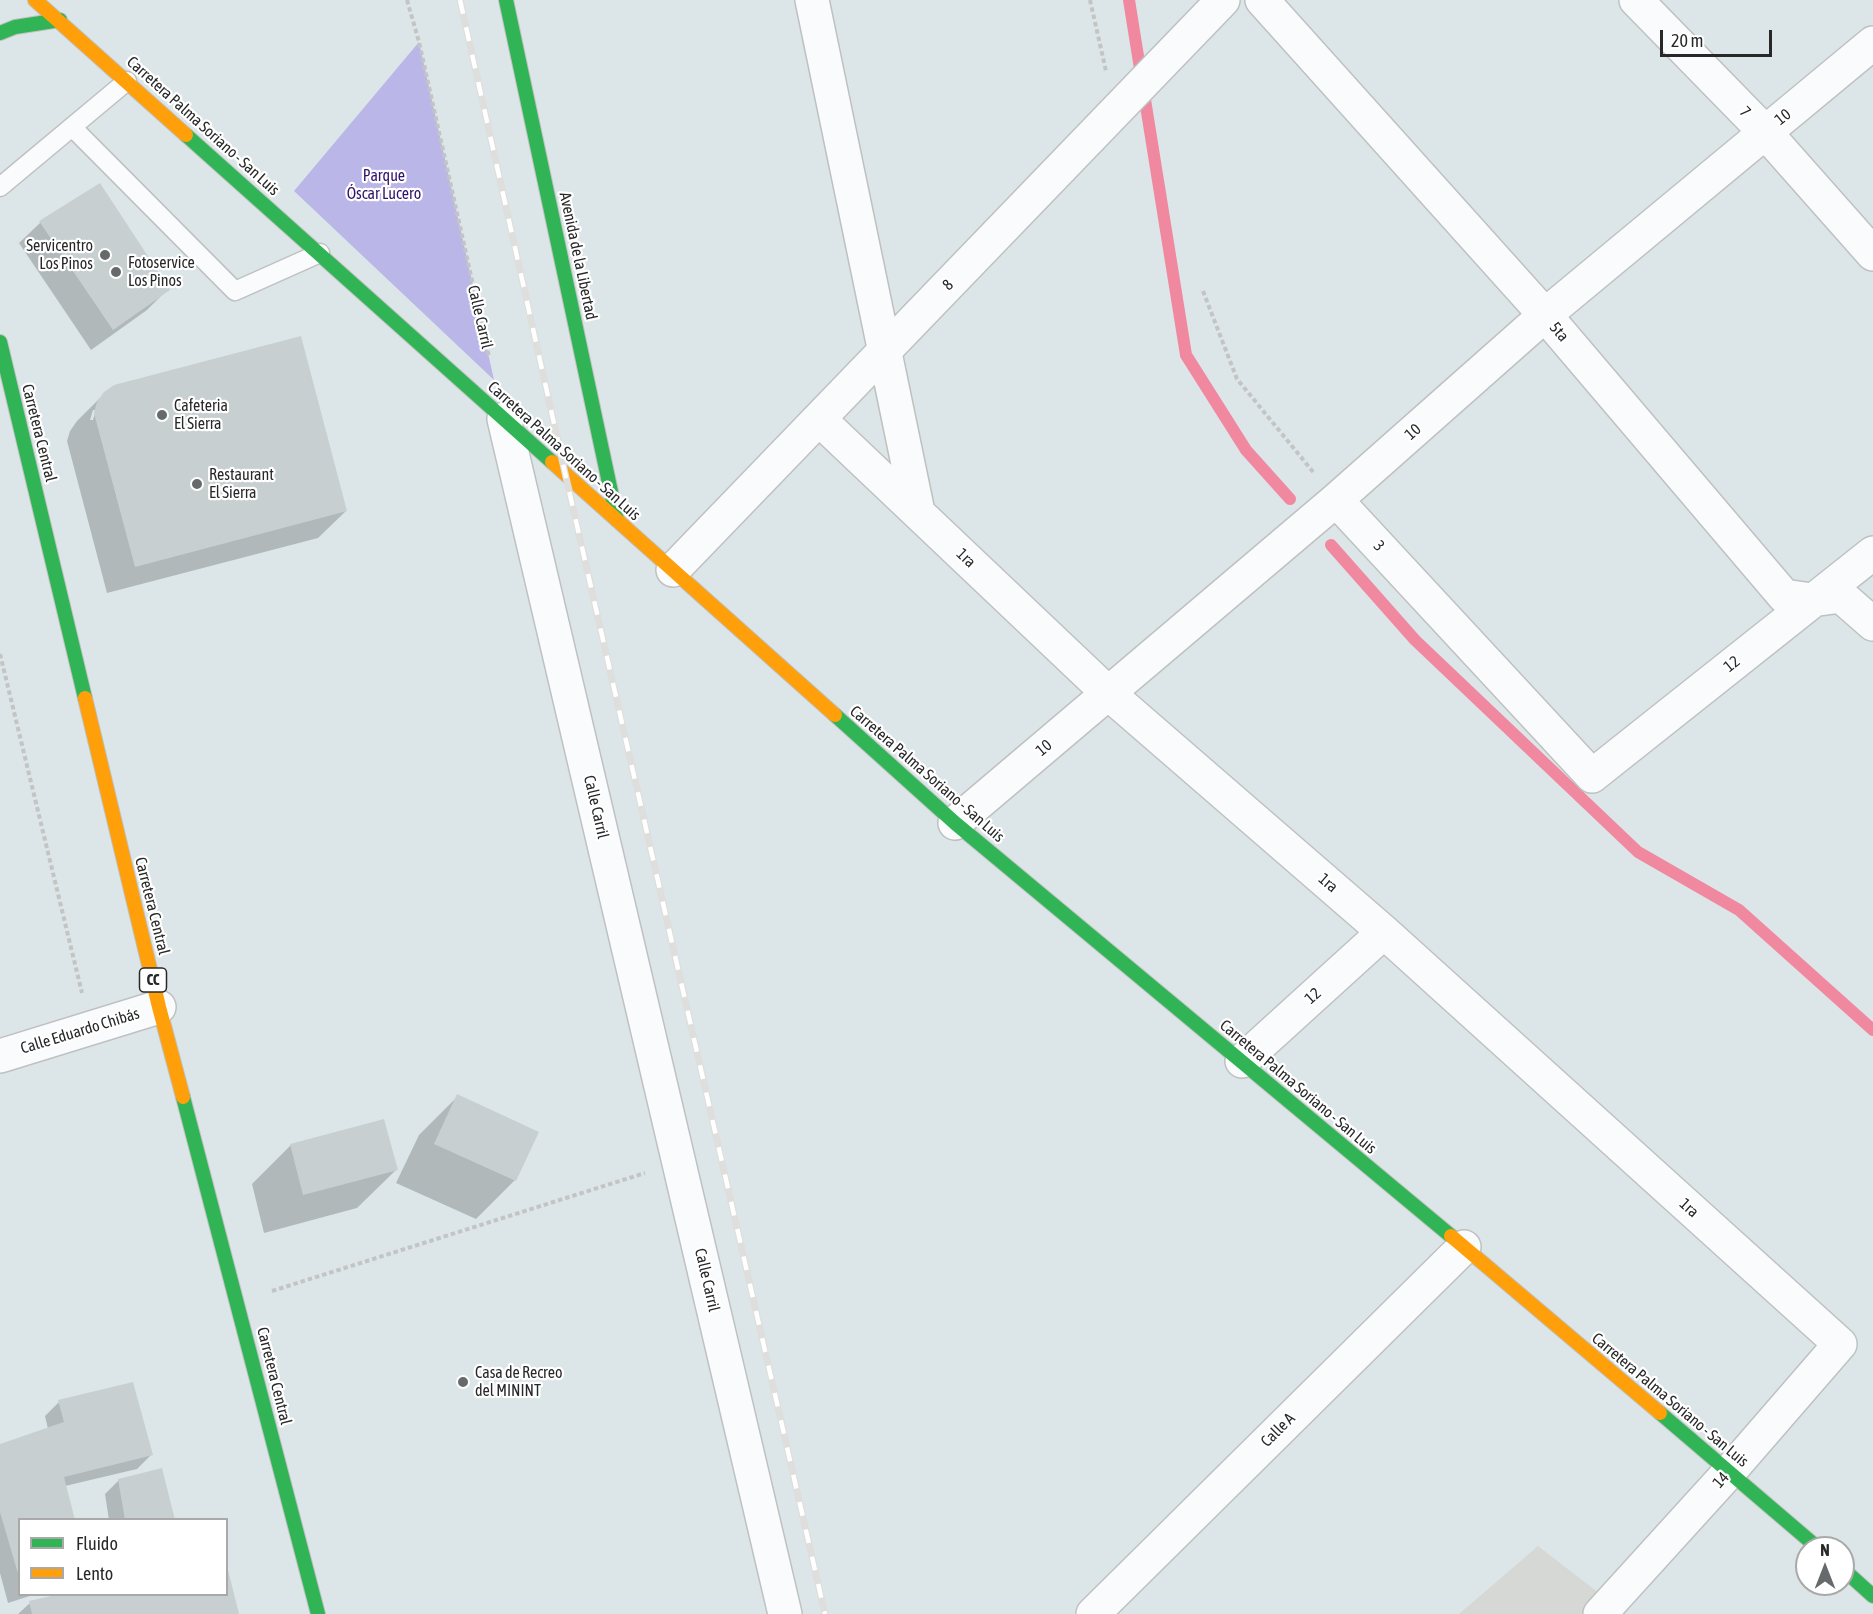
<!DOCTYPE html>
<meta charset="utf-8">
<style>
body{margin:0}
#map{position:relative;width:1873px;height:1614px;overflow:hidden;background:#dce6e8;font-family:"Asap Condensed",sans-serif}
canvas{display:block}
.legend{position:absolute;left:18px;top:1518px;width:210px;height:78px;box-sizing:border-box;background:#fff;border:2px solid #a9a9a9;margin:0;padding:8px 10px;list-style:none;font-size:18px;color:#282828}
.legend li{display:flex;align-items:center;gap:12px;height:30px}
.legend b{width:30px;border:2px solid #a9a9a9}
.north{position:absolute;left:1795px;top:1536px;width:60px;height:60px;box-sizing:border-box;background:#fff;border:2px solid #a9a9a9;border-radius:50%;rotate:0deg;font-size:16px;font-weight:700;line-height:24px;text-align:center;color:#282828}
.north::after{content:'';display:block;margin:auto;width:21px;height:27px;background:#676a6b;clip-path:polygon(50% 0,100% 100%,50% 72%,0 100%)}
.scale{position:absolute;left:1660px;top:30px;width:112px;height:27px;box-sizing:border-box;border:3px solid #282828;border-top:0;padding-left:8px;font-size:18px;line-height:21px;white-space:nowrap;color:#282828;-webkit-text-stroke:4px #fff;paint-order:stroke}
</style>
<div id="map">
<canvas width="1873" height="1614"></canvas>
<ul class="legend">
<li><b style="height:8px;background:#30b455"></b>Fluido</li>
<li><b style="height:8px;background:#ff9f0a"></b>Lento</li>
</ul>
<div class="north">N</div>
<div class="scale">20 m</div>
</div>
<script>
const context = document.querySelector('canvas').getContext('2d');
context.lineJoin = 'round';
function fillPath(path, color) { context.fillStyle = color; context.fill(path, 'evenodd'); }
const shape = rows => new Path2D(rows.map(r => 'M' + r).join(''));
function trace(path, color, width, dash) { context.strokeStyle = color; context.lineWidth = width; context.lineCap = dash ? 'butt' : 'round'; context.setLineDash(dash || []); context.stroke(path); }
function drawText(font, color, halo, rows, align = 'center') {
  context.font = font + ' "Asap Condensed",sans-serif'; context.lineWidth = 4.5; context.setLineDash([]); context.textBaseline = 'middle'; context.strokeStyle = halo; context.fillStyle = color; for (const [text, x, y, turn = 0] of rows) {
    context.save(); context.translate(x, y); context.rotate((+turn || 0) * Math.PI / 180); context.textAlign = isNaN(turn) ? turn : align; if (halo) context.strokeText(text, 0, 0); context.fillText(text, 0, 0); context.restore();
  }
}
const industrial = shape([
 [1538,1546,1626,1614,1459,1614]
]);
const green = shape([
 [419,42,494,380,294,191]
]);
const shadow = shape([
 [100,185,168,289,147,310,91,350,19,243,40,223],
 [105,393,346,511,318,538,107,593,67,441,70,431,77,421],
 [93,410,96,410,93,420,90,420],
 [458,1096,515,1180,476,1219,396,1183,419,1135],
 [291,1145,396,1170,357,1208,264,1233,252,1184],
 [59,1402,151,1455,137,1469,65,1486,20,1520,20,1594,36,1594,8,1603,0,1573,0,1445,48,1429,45,1416],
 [119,1480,174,1520,109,1520,105,1494],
 [30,1603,237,1614,18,1614]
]);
const stream = shape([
 [1129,0,1186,355,1246,450,1290,499],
 [1331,545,1415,640,1638,852,1739,910,1873,1030]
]);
const building = shape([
 [100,183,170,290,113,330,39,221],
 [301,336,347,511,135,567,94,413,97,402,104,392,114,385],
 [457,1094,539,1132,516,1181,434,1144],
 [384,1119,398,1170,303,1195,290,1144],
 [133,1382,153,1455,64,1477,75,1520,20,1520,19,1577,0,1512,0,1444,64,1422,58,1400],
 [162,1468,175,1520,125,1520,118,1479],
 [226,1562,239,1614,32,1614,29,1601,60,1594,226,1594]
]);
const path = shape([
 [407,0,419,42,489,357],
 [1090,0,1106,71],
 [1203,291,1237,379,1314,473],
 [0,654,82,993],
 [272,1291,645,1173]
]);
const lane = shape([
 [72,127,235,291,320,253],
 [0,187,127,81]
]);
const street = shape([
 [812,0,918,512],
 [1262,0,1545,315,1784,596,1812,600,1841,596,1873,624],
 [1636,0,1765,132,1873,254],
 [504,419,785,1614],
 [819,419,1108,693,1384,932,1840,1344,1730,1471,1600,1614],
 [1336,500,1592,776,1873,553],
 [673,570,1223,0],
 [955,823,1336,500,1545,315,1873,43],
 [0,1056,159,1007],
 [1242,1061,1384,932],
 [1093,1614,1464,1247]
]);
const fast = shape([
 [506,0,617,520],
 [0,33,15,27,60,20],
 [186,135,552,462],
 [0,342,85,698],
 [835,715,955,823,1451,1236],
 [183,1097,318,1614],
 [1660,1413,1818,1548],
 [1843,1569,1873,1596]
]);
const slow = shape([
 [35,0,186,135],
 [552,462,835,715],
 [85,698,159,1007,183,1097],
 [1451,1236,1660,1413]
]);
const rail = shape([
 [460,0,565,473,825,1614]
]);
const markers = [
 [105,255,6,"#676a6b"],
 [116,272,6,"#676a6b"],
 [162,415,6,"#676a6b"],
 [197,484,6,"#676a6b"],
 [463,1382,6,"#676a6b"]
];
const shields = [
 [153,980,27]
];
const shieldNames = [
 ["CC",153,980]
];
const streetNames = [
 ["7",1745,112,46],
 ["10",1783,117,-39],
 ["Carretera Palma Soriano - San Luis",203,126,42],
 ["Avenida de la Libertad",578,256,78],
 ["8",948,285,-46],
 ["Calle Carril",480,317,77],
 ["5ta",1559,332,50],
 ["10",1413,432,-42],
 ["Carretera Central",39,433,76],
 ["Carretera Palma Soriano - San Luis",564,451,42],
 ["3",1379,546,47],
 ["1ra",966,558,44],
 ["12",1732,664,-39],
 ["10",1044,748,-40],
 ["Carretera Palma Soriano - San Luis",927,774,41],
 ["Calle Carril",596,807,77],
 ["1ra",1328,883,41],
 ["Carretera Central",152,906,76],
 ["12",1313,996,-42],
 ["Calle Eduardo Chibás",80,1031,-17],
 ["Carretera Palma Soriano - San Luis",1298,1087,40],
 ["1ra",1689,1208,42],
 ["Calle Carril",707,1280,77],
 ["Carretera Central",274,1376,76],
 ["Carretera Palma Soriano - San Luis",1670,1400,40],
 ["Calle A",1278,1430,-45],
 ["14",1721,1480,-48]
];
const parkNames = [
 ["Parque",384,176],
 ["Óscar Lucero",384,194]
];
const poiNames = [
 ["Servicentro",93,246,"right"],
 ["Los Pinos",93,264,"right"],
 ["Fotoservice",128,263],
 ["Los Pinos",128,281],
 ["Cafeteria",174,406],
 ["El Sierra",174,424],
 ["Restaurant",209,475],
 ["El Sierra",209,493],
 ["Casa de Recreo",475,1373],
 ["del MININT",475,1391]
];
fillPath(industrial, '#d5d8d5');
fillPath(green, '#bbb6e8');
fillPath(shadow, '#0003');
trace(stream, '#f0899f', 12);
fillPath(building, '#c8cfd0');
trace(lane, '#bfc1c0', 21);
trace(street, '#bfc1c0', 36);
trace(fast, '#bfc1c0', 16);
trace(slow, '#bfc1c0', 16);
trace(path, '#c3c4c4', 4, [4.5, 3]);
trace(lane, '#fafbfc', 18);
trace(street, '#fafbfc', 33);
trace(fast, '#30b455', 14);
trace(slow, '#ff9f0a', 14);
trace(rail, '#dededc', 7);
trace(rail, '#fff', 4.5, [14]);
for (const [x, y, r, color] of markers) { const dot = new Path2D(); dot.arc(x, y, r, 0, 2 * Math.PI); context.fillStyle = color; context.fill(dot); trace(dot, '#fff', 2); }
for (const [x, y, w] of shields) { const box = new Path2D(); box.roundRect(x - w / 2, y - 12, w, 24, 4.5); context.fillStyle = '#fff'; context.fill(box); trace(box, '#282828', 1.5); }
drawText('bold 15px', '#282828', null, shieldNames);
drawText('16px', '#282828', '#fff', streetNames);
drawText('16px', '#2f136a', '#fff', parkNames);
drawText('16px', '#282828', '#fff', poiNames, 'left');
</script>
